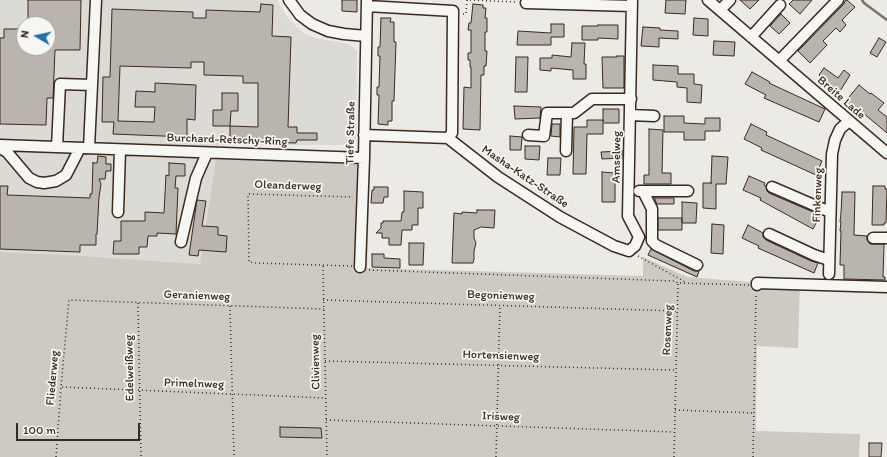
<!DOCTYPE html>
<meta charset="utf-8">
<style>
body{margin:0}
#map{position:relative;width:887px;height:457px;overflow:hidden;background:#ebeae5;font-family:Itim,sans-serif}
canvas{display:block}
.north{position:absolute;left:16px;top:16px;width:40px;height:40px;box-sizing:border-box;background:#f6f6f2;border:1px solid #aba49d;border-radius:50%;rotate:279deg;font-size:11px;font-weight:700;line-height:16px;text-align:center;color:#3b2a1e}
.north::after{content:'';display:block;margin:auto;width:14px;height:18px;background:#1f6fb2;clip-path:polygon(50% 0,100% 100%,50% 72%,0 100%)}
.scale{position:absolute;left:16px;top:423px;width:124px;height:18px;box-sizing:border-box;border:2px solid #3b2a1e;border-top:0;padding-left:5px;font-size:12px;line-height:14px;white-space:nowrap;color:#3b2a1e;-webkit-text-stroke:3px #f6f6f2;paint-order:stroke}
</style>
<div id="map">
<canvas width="887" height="457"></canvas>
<div class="north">N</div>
<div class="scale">100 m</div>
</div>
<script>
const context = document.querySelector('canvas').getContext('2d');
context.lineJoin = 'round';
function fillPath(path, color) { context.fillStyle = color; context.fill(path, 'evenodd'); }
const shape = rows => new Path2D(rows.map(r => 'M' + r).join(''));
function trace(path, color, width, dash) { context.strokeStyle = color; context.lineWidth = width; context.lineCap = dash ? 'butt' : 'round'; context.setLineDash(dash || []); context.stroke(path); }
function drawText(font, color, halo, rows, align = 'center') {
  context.font = font + ' Itim,sans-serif'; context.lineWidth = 3.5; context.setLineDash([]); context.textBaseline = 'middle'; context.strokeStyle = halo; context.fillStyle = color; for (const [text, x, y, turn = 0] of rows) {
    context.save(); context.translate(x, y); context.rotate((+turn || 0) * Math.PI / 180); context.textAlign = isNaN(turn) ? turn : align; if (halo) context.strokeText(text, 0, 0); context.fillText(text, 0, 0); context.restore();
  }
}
const built = shape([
 [0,0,277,0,288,18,303,33,315,38,348,44,357,51,356,141,347,145,218,145,200,264,69,255,0,252],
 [24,24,48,24,48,48,24,48]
]);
const green = shape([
 [216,158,370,165,367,268,643,276,643,257,687,277,800,286,798,348,757,346,756,431,860,434,859,457,0,457,0,252,69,255,200,264]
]);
const stream = shape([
 [862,0,864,3,887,20]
]);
const building = shape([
 [28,0,81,0,80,50,55,50,53,98,47,98,46,125,0,124,0,38,4,38,4,29,24,29,24,48,48,48,48,24,28,24,28,0],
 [342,0,357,0,357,12,342,11,342,0],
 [666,0,686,0,685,14,665,13,666,0],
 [740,0,759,0,750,9,740,0],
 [793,0,812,0,800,14,789,4,793,0],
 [846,0,847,0,855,7,842,20,846,25,840,32,836,28,823,41,827,45,810,63,798,51,843,5,846,0],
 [261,4,273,5,272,36,291,37,288,127,297,127,297,133,317,133,317,140,297,140,296,143,257,142,257,138,230,137,230,126,258,127,258,83,243,83,243,76,204,75,204,62,191,62,191,68,120,66,118,121,154,122,155,107,135,107,136,91,155,92,155,83,196,85,195,120,187,119,187,137,113,134,114,122,102,122,103,77,110,77,112,9,193,12,193,18,206,18,206,10,260,12,261,4],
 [473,4,483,5,483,8,486,8,485,18,487,18,487,32,485,32,485,51,487,51,486,66,484,66,484,75,481,75,480,130,463,129,464,87,471,88,471,67,470,67,470,60,468,60,468,53,471,53,471,30,468,30,469,23,471,23,473,4],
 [781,14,790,23,779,34,770,26,781,14],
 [381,18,391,18,390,22,394,22,394,42,396,42,394,101,392,101,392,121,388,121,388,125,378,124,379,95,377,95,377,87,379,87,380,56,378,56,378,47,380,47,381,18],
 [694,18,708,19,708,36,693,35,694,18],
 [551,24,564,24,564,37,551,37,551,45,517,45,518,31,551,33,551,24],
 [598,25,618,25,618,39,598,38,598,40,582,40,582,26,598,26,598,25],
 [643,27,660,28,660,30,678,31,678,39,659,38,659,47,641,46,643,27],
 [879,38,886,42,877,57,870,53,879,38],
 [714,41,735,42,734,56,713,55,714,41],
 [572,43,585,43,584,64,586,64,586,79,573,79,573,70,551,68,551,71,540,70,540,58,552,58,552,55,571,57,572,43],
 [617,56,624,56,624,88,603,88,602,57,617,57,617,56],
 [516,57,528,57,527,92,515,92,516,57],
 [653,65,678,66,678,74,694,74,694,84,702,85,701,103,687,102,687,88,677,87,677,82,653,80,653,65],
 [824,68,838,78,844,70,850,75,837,96,822,84,825,80,819,75,824,68],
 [752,72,770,82,769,83,825,109,819,122,764,98,766,95,745,84,752,72],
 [859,85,870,94,871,93,884,103,878,110,887,117,887,133,863,113,860,116,844,103,859,85],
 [222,93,238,93,238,111,231,111,230,126,213,126,213,110,222,110,222,93],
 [514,106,541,107,540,118,515,119,514,106],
 [603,109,619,109,619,123,603,123,603,134,587,134,586,174,573,174,574,127,587,127,587,120,603,120,603,122,603,109],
 [664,116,684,116,684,123,705,124,705,118,720,118,720,131,705,131,705,140,684,140,684,132,664,132,664,116],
 [552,124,560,124,560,137,551,136,552,124],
 [751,124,767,132,766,135,822,161,816,175,761,150,762,148,744,139,751,124],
 [649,129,663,130,662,173,671,173,671,184,644,184,644,175,649,175,649,129],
 [510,136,522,137,521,150,510,150,510,136],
 [525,146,540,146,539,160,525,159,525,146],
 [622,151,622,158,602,159,601,152,622,151],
 [98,156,106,157,106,164,111,164,111,171,106,171,105,179,99,179,101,184,99,197,97,234,96,234,96,245,80,245,80,252,0,249,0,186,8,186,7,195,90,198,90,194,92,194,93,162,93,163,97,163,98,156],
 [712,156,728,157,726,184,716,184,716,209,703,208,703,183,712,183,711,183,712,156],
 [548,158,561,158,560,175,547,175,548,158],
 [169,163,185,164,185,176,176,176,175,188,178,188,176,234,157,233,157,236,148,236,147,247,139,247,139,254,113,254,114,241,121,241,121,221,145,221,145,212,164,213,166,175,169,176,169,163],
 [602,172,615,173,615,202,602,202,602,172],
 [749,176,765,183,764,185,766,186,767,191,769,193,820,215,813,229,760,200,761,198,743,190,749,176],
 [873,186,885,186,885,189,887,189,886,223,884,223,884,225,872,225,873,186],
 [374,187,388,187,388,197,384,197,383,203,371,203,372,190,374,190,374,187],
 [404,191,423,192,423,208,418,208,418,225,412,225,412,230,402,230,401,245,389,245,389,238,382,238,382,233,376,233,381,228,381,223,383,223,383,221,401,221,402,212,404,212,404,191],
 [842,192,855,192,854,235,867,236,867,240,870,244,884,244,883,277,885,277,885,280,844,279,844,265,840,265,841,231,840,231,841,222,840,222,841,213,842,192],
 [655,198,674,198,674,204,657,204,655,200,655,198],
 [197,200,206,201,202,226,218,227,218,235,227,236,226,252,199,250,198,256,189,255,197,200],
 [682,202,697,203,696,223,682,223,682,202],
 [477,210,495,210,494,228,481,227,474,230,474,238,476,243,474,251,474,259,473,263,452,263,454,213,462,214,462,212,477,213,477,210],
 [658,218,682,218,682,230,658,230,658,218],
 [712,224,724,225,723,254,711,253,712,224],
 [748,225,763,233,763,237,766,240,811,261,818,263,814,273,758,248,759,246,742,238,748,225],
 [409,243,424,243,423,265,409,265,409,243],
 [651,249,694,271,699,271,697,277,648,255,651,249],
 [372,254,384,254,384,258,400,259,400,268,372,267,372,254],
 [280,427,321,428,322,438,280,437,280,427],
 [869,443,882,443,881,457,869,457,869,443]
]);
const path = shape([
 [463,14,466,14,467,0,518,2],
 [638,256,687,283],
 [323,266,327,457],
 [352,266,255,263,249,262,248,194,353,197],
 [369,270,674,281,678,283],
 [323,300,677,311],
 [138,303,141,457],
 [230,306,234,457],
 [325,361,675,370],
 [62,387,326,398],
 [675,410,754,413],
 [326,420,674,432],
 [56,457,61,387,69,300,324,309],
 [496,457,500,305],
 [674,457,678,283,749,285],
 [753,457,756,293]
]);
const minor = shape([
 [289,0,300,15,312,24,328,31,344,34,366,36],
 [708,0,887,153],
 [526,3,632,6],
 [367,6,453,11,452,133,448,138],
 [720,10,730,0],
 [751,37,780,5],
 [779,61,838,0],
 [630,115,654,116],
 [364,135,448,138,498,177,560,217,614,246,629,251,635,246,639,237,628,216,632,0],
 [528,135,544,136,547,113,574,113,592,99,631,99],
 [0,145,364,158],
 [57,147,60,84,92,85],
 [0,148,7,152,29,178,37,182,44,183,56,181,66,175,80,148],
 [89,148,96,0],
 [566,151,567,113],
 [772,187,830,212],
 [639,191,688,191],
 [643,191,652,209,652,241,656,245,697,265],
 [118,212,120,150],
 [769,234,814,255,829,260],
 [873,238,887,238],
 [181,242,196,178,207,153],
 [360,267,364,158,367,0],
 [829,274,832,154,835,140,840,129,849,121],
 [757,285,757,283,887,287]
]);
const streetNames = [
 ["Breite Lade",841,98,41],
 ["Tiefe Straße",351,133,-89],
 ["Burchard-Retschy-Ring",227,140,2],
 ["Amselweg",617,157,-89],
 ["Masha-Katz-Straße",525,177,34],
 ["Oleanderweg",288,186,2],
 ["Finkenweg",818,195,-88],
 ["Geranienweg",197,296,2],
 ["Begonienweg",501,296,2],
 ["Rosenweg",668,330,-88],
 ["Hortensienweg",501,356,2],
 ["Clivienweg",316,362,-91],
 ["Edelweißweg",130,368,-91],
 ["Fliederweg",53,378,-85],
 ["Primelnweg",194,384,2],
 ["Irisweg",501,417,2]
];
fillPath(built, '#dcdad4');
fillPath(green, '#cdcac4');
trace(stream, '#7c7167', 2.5);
fillPath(building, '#bab4ae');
trace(building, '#3b2a1e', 1);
trace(minor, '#3b2a1e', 13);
trace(path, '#3b2a1e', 1.5, [1, 3]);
trace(minor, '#f6f6f2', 10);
drawText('12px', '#3b2a1e', '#f6f6f2', streetNames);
</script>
